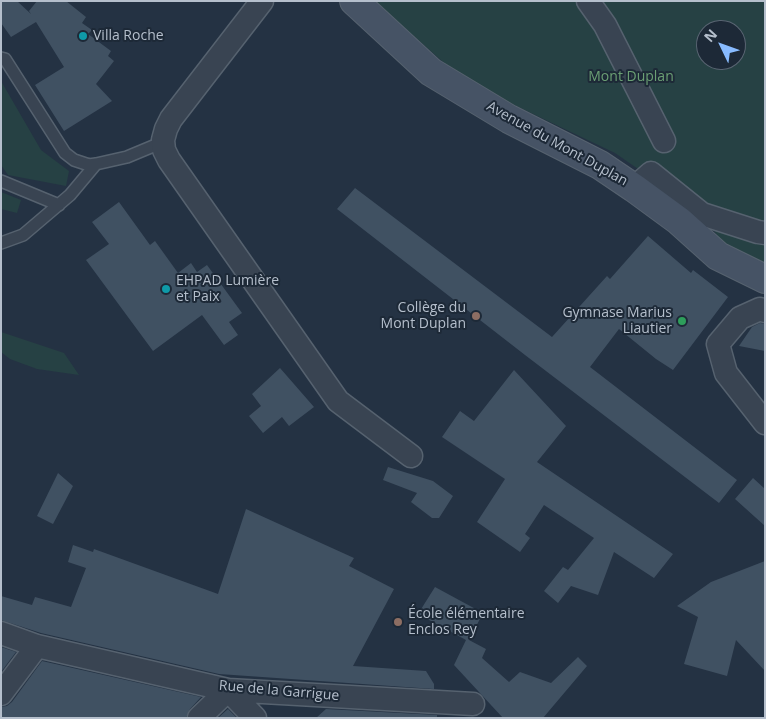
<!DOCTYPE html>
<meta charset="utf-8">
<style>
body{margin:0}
#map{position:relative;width:766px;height:719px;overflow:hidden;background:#243243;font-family:"Open Sans",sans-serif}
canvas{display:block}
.frame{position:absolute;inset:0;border:2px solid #b5bfcc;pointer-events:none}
.north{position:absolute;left:696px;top:20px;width:50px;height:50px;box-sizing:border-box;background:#1d2937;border:1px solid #5a6573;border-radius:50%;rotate:312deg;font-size:14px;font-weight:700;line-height:20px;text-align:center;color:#b5bfcc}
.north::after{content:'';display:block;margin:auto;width:18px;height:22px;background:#8bf;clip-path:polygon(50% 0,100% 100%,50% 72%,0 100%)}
</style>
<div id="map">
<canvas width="766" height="719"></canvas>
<div class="frame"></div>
<div class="north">N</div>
</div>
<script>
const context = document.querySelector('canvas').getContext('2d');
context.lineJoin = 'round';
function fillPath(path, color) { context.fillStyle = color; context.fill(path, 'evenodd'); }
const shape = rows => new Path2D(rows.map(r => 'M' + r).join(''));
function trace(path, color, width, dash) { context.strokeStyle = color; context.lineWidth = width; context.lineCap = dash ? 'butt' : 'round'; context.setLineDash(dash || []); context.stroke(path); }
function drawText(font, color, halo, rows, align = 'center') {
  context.font = font + ' "Open Sans",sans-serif'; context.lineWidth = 4; context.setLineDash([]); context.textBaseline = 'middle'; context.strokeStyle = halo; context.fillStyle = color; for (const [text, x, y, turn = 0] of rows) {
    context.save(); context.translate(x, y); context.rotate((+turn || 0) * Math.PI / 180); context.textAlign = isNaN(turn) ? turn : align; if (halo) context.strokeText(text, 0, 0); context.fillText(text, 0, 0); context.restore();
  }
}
const green = shape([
 [374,1,765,1,765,264,738,254,723,244,703,214,615,153,487,92,459,76],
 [706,30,736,30,736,60,706,60],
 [1,81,41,150,69,171,66,186,8,175,1,165],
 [1,192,21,200,17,213,1,209],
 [1,332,64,353,79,375,37,369,10,359,1,352]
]);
const building = shape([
 [1,1,17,1,31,14,29,11,37,1,66,1,86,17,82,23,92,30,88,34,111,51,108,56,114,61,96,84,112,101,64,131,35,85,64,67,36,22,11,37,1,23],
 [355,188,552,337,607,276,610,279,648,236,691,273,693,270,728,297,673,370,656,359,619,329,590,367,737,480,719,503,525,355,337,209],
 [119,202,150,245,155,241,178,273,191,263,197,272,207,265,242,313,229,322,238,335,224,345,202,315,153,351,86,260,109,244,92,222],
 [760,323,765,324,765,351,739,346,752,327],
 [280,368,314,407,289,426,282,417,263,433,249,416,261,406,252,394],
 [514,370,566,426,537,462,673,554,654,578,614,552,598,595,571,586,558,603,544,591,563,567,568,570,594,538,544,505,525,534,530,538,520,552,477,522,505,479,442,437,460,411,474,421],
 [388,467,433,481,453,496,439,518,432,518,411,502,417,493,383,480],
 [58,473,73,486,53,524,37,516],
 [753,478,765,489,765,526,735,499],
 [246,509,354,558,349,566,394,589,353,666,426,671,434,684,434,689,219,674,41,633,1,620,1,596,32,605,35,597,71,607,86,568,68,562,73,545,93,552,94,549,218,594],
 [765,561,765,671,736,640,727,676,684,664,698,617,677,606,711,582],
 [435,587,483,613,469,640,486,649,482,658,509,682,520,672,551,683,578,657,587,666,543,718,503,718,454,665,466,640,418,614],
 [1,647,16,652,1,672],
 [42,661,201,697,190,709,186,718,1,718,1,707,7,706,12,702],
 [228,709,237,718,218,718],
 [326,709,437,715,437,718,316,718]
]);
const lane = shape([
 [1,58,5,59,65,153,74,160,89,165,96,164,127,157,163,142],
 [1,181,59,205],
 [1,243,23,235,70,195,96,164]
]);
const street = shape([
 [262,1,171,119,166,129,163,140,164,150,169,160,338,401,411,456],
 [588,1,605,25,664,141],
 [634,188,651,173,702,214,758,232,765,233],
 [765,311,760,309,740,318,718,344,726,373,765,423],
 [1,633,37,646,228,690,473,704],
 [228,690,255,718],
 [1,694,37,646],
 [199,718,228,690]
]);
const secondary = shape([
 [354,1,431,72,509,119,600,165,634,188,679,221,718,256,765,279]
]);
const markers = [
 [83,36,5,"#0f9aa8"],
 [166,289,5,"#0f9aa8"],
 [476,316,5,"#8d6e63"],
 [682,321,5,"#2e9e5b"],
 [398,622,5,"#8d6e63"]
];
const poiNames = [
 ["Villa Roche",93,36],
 ["EHPAD Lumière",176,281],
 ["et Paix",176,297],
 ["Collège du",466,308,"right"],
 ["Mont Duplan",466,324,"right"],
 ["Gymnase Marius",672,313,"right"],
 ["Liautier",672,329,"right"],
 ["École élémentaire",408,614],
 ["Enclos Rey",408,630]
];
const parkNames = [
 ["Mont Duplan",631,77]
];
const streetNames = [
 ["Avenue du Mont Duplan",557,144,29],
 ["Rue de la Garrigue",279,691,5]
];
fillPath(green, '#264144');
fillPath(building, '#405162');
trace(lane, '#56626f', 14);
trace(street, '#56626f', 25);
trace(secondary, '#56626f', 30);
trace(lane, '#394452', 11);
trace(street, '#394452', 22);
trace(secondary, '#465365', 28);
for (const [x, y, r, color] of markers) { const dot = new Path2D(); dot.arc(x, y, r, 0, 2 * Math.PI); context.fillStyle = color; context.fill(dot); trace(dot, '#1d2937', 2); }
drawText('14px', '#b5bfcc', '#1d2937', poiNames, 'left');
drawText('14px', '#6b9f74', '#1d2937', parkNames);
drawText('14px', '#b5bfcc', '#1d2937', streetNames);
</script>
